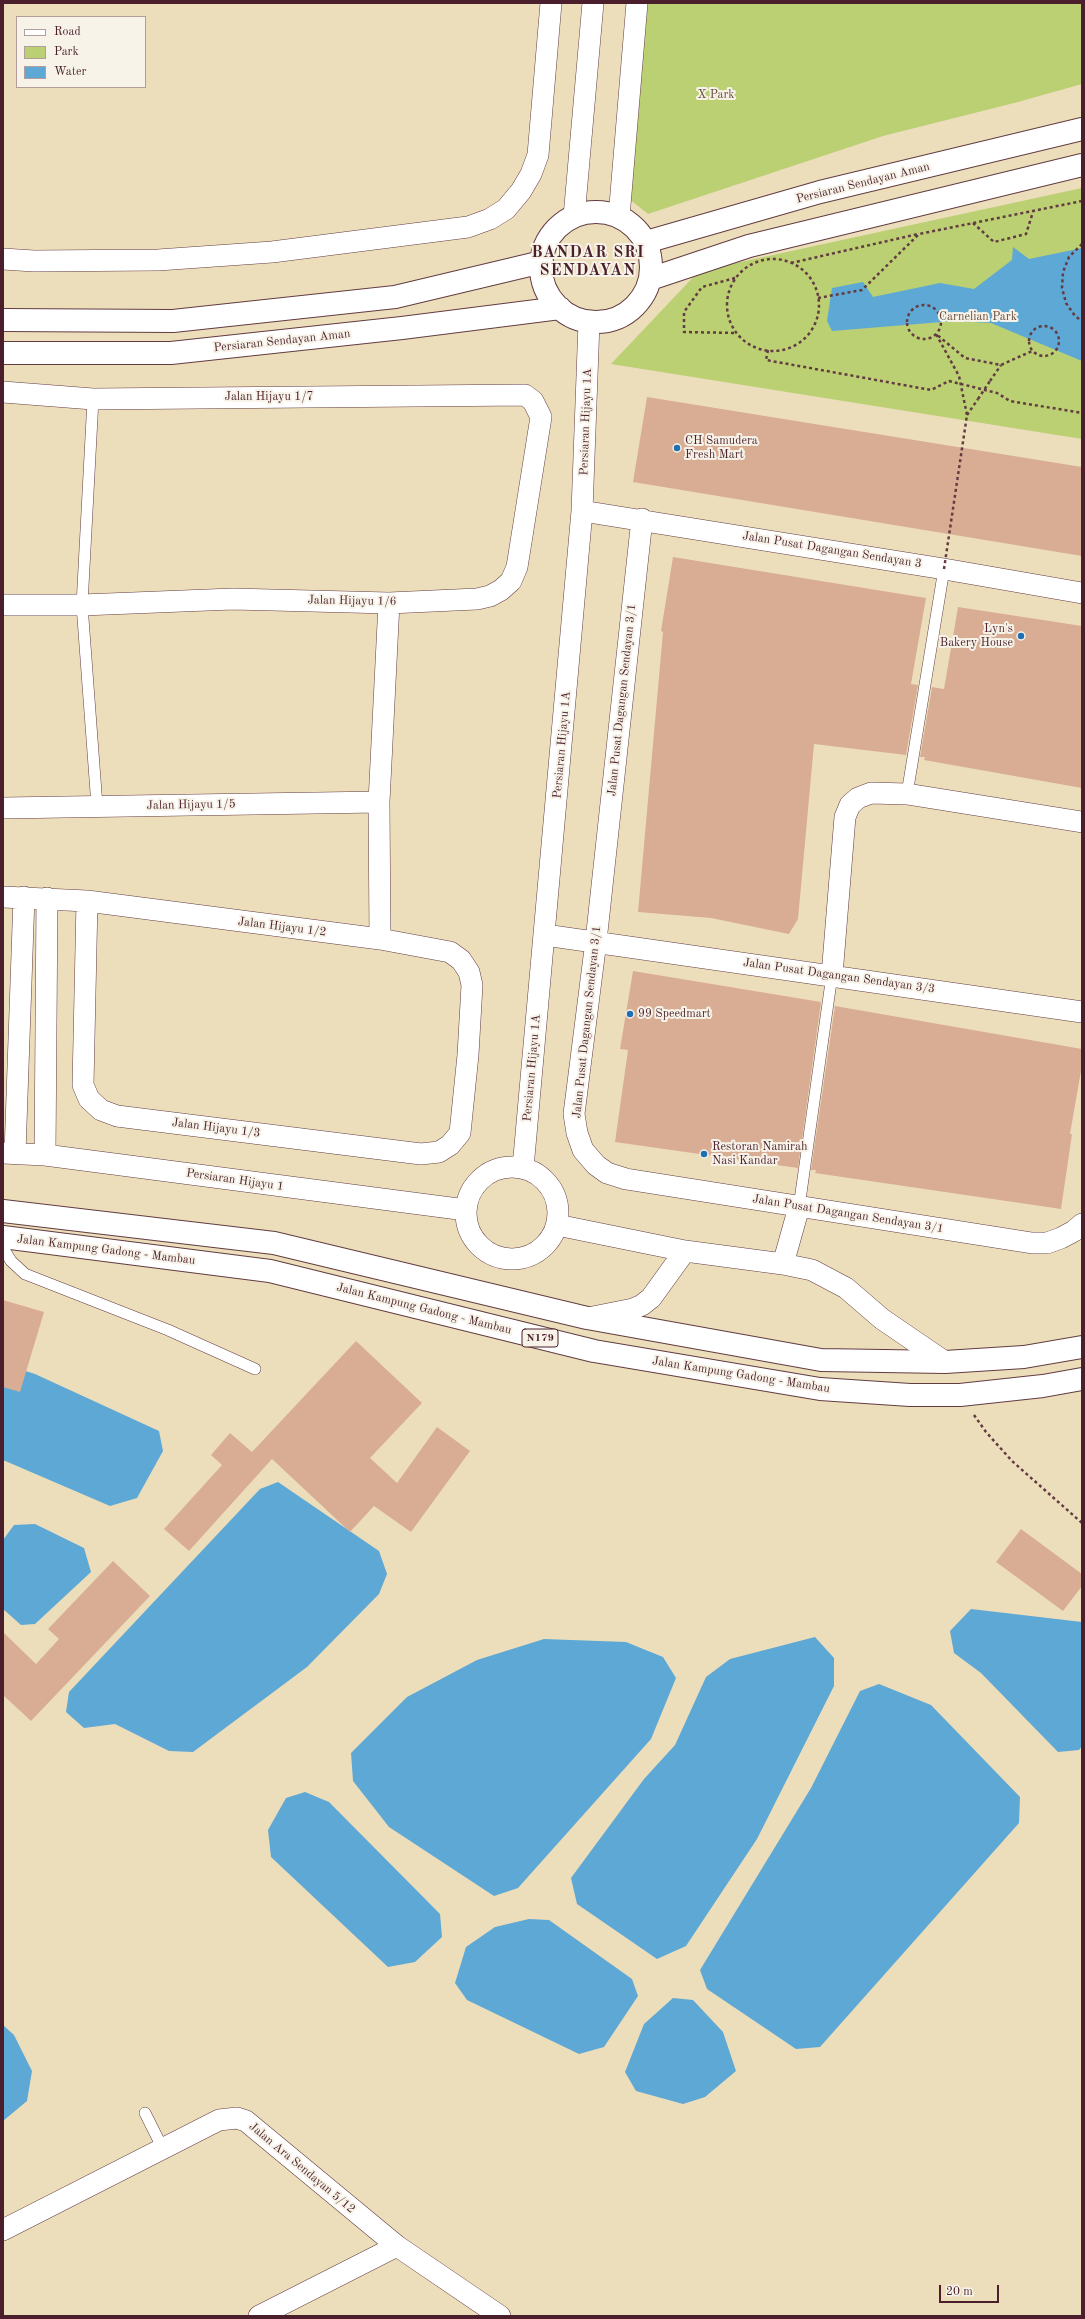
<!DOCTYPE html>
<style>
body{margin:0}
#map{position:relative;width:1085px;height:2319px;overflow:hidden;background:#eddebb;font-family:"Old Standard TT",serif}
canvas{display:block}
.frame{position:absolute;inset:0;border:4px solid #4a1f2b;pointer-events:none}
.legend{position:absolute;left:16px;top:16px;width:130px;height:72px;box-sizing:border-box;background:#f7f3e8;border:1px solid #b29e9c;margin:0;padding:5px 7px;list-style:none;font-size:12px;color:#4a1f2b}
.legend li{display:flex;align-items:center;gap:8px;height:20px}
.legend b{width:20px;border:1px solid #b29e9c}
.scale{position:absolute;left:939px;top:2285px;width:60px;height:18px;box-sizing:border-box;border:2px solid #4a1f2b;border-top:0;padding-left:5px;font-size:12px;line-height:14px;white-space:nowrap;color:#4a1f2b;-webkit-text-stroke:3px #f7f3e8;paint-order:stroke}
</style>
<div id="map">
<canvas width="1085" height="2319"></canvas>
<div class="frame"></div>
<ul class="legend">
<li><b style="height:5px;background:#fff"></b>Road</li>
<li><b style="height:11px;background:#bbcf73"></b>Park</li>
<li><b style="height:11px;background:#5da8d5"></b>Water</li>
</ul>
<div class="scale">20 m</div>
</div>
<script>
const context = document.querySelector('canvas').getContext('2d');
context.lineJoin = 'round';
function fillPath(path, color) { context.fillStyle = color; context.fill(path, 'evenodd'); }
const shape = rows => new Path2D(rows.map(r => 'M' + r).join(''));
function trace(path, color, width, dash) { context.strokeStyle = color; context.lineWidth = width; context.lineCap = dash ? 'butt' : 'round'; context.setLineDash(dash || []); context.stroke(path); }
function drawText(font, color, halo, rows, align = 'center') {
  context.font = font + ' "Old Standard TT",serif'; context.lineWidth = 4; context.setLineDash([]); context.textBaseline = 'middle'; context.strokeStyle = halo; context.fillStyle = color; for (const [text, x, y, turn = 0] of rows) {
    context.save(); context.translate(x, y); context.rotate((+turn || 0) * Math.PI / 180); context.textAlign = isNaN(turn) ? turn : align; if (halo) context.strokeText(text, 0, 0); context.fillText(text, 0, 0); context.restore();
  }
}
const green = shape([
 [630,3,1082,3,1082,84,1018,102,883,136,648,214,633,202,615,196],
 [1082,188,1082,439,611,364,699,271]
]);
const water = shape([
 [1013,247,1029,259,1082,248,1082,361,991,323,954,321,832,331,827,321,832,288,863,282,873,297,940,283,974,289,1012,260],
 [3,1364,35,1374,159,1431,163,1451,137,1498,110,1506,3,1460],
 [278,1482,379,1551,387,1574,379,1594,307,1667,193,1752,169,1751,115,1724,84,1728,66,1712,69,1692,260,1489],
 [35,1524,84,1548,91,1572,35,1624,21,1625,3,1609,3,1540,14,1525],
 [971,1609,1082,1622,1082,1746,1079,1750,1058,1752,981,1673,954,1653,950,1631],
 [815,1637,834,1658,834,1686,757,1839,686,1946,657,1959,577,1904,571,1878,644,1779,675,1745,706,1677,730,1659],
 [544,1639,626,1642,663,1657,676,1678,651,1739,518,1888,494,1896,389,1827,353,1781,351,1753,407,1697,477,1660],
 [879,1684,931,1705,1020,1797,1019,1823,820,2047,796,2049,707,1989,700,1970,811,1788,860,1691],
 [305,1792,329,1802,440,1914,442,1937,415,1962,388,1967,271,1857,268,1830,286,1798],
 [529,1919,549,1920,632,1979,638,1996,604,2047,579,2054,467,2000,455,1983,466,1947,495,1927],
 [673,1998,693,2000,723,2032,736,2071,705,2097,683,2104,636,2091,625,2072,644,2024],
 [3,2025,14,2035,32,2071,27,2101,3,2121]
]);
const building = shape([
 [647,397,1082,467,1082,556,633,482],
 [673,557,926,598,911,684,918,685,906,755,814,744,798,919,789,934,711,918,638,912,663,632,661,631],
 [958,607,1082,626,1082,788,924,760,925,757,920,757,932,687,944,689],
 [633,971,821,1002,798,1168,615,1142,628,1050,620,1049],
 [835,1006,1082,1049,1082,1065,1070,1134,1072,1134,1061,1209,815,1173,816,1170,811,1170],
 [3,1300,44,1312,20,1392,3,1387],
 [356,1341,422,1403,370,1458,397,1483,437,1427,470,1451,411,1532,374,1506,350,1532,272,1459,189,1551,164,1529,222,1465,211,1455,230,1433,252,1452],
 [1021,1529,1082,1574,1082,1586,1063,1611,996,1562],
 [113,1561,150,1596,31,1721,3,1695,3,1632,36,1664,59,1639,48,1629]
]);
const path = shape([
 [973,223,994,242,1026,234,1033,212],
 [1082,244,1069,257,1063,272,1062,288,1066,303,1075,316,1082,321],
 '727 305a46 46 0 1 1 92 0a46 46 0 1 1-92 0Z',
 [791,263,918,234],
 [735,278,702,287,684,312,684,332,736,333],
 [818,298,862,290,919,234,1082,201],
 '907 322a17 17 0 1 1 34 0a17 17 0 1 1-34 0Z',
 '1029 341a15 15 0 1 1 30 0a15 15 0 1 1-30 0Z',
 [768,350,766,360,931,390,949,381,997,393,1010,401,1082,413],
 [990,381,1001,365],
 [967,415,978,399],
 [974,1415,986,1432,1012,1461,1082,1523]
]);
const lane = shape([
 [93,399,82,605,97,806],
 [907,794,944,569],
 [799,1207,832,975],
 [3,1248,11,1261,25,1274,168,1330,255,1369],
 [145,2113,163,2149]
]);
const street = shape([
 [574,217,593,3],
 [619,217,637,3],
 [3,259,34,261,158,260,272,252,468,227,490,219,506,209,521,191,531,174,538,155,551,3],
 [3,392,93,399,525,395,533,401,541,417,517,567,511,581,501,590,490,596,477,599,389,603,233,599,82,605,3,605],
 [582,511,944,569,1082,593],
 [642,519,596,941,574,1114,577,1133,583,1150,596,1165,607,1173,626,1179,1032,1243,1047,1243,1061,1238,1074,1231,1082,1224],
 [3,808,379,802],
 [3,897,87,901,380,939,450,952,461,960,469,972,472,985,468,1055,460,1133,450,1145,439,1152,421,1154,117,1116,101,1110,89,1099,83,1085,87,901],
 [545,935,1082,1012],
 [380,939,379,802,389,603],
 [832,975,845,817,850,805,858,798,871,793,907,794,1082,822],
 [3,1153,45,1155,466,1210],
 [15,1153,24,897],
 [45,1155,47,898],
 '466 1213a46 46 0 1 1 92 0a46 46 0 1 1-92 0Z',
 [523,1168,582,511,589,322],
 [557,1225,685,1251,783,1264,812,1270,846,1288,882,1319,945,1362],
 [783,1264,799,1207],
 [588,1318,633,1309,642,1305,651,1298,685,1251],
 [3,2230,219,2120,237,2118,246,2121,397,2246,500,2316],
 [259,2316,397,2246]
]);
const secondary = shape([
 '541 267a55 55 0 1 1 110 0a55 55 0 1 1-110 0Z',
 [646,242,820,192,1082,129],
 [650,279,749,246,1082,165],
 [3,320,173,321,395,297,542,262],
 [3,353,171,353,402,328,560,308]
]);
const primary = shape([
 [3,1211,274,1243,587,1318,821,1360,945,1362,1024,1357,1082,1347],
 [3,1237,270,1271,594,1351,820,1389,910,1395,960,1395,1043,1386,1082,1379]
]);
const pathBridge = shape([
 [978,399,990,381],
 [944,569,967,415,959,376,936,334,965,358,1001,365,1032,351]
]);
const markers = [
 [677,448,4,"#1f6fb2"],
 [1021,636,4,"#1f6fb2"],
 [630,1014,4,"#1f6fb2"],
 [704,1154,4,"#1f6fb2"]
];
const shields = [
 [540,1338,36]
];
const shieldNames = [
 ["N179",540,1338]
];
const parkNames = [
 ["X Park",716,95],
 ["Carnelian Park",978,317]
];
const streetNames = [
 ["Persiaran Sendayan Aman",863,183,-14],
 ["Persiaran Sendayan Aman",282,341,-6],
 ["Jalan Hijayu 1/7",269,397],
 ["Persiaran Hijayu 1A",586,422,-88],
 ["Jalan Pusat Dagangan Sendayan 3",832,550,9],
 ["Jalan Hijayu 1/6",352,601,1],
 ["Jalan Pusat Dagangan Sendayan 3/1",622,700,-84],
 ["Persiaran Hijayu 1A",562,745,-85],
 ["Jalan Hijayu 1/5",191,805,-1],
 ["Jalan Hijayu 1/2",282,927,7],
 ["Jalan Pusat Dagangan Sendayan 3/3",839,976,8],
 ["Jalan Pusat Dagangan Sendayan 3/1",587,1022,-84],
 ["Persiaran Hijayu 1A",532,1068,-85],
 ["Jalan Hijayu 1/3",216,1128,7],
 ["Persiaran Hijayu 1",235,1180,8],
 ["Jalan Pusat Dagangan Sendayan 3/1",848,1214,9],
 ["Jalan Kampung Gadong - Mambau",106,1250,7],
 ["Jalan Kampung Gadong - Mambau",424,1309,14],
 ["Jalan Kampung Gadong - Mambau",741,1375,9],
 ["Jalan Ara Sendayan 5/12",302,2168,40]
];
const poiNames = [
 ["CH Samudera",685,441],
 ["Fresh Mart",685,455],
 ["Lyn's",1013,629,"right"],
 ["Bakery House",1013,643,"right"],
 ["99 Speedmart",638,1014],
 ["Restoran Namirah",712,1147],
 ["Nasi Kandar",712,1161]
];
const districtNames = [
 ["BANDAR SRI",588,253],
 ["SENDAYAN",588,271]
];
fillPath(green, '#bbcf73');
fillPath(water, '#5da8d5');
fillPath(building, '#d9ad94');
trace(lane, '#623c41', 12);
trace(street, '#623c41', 22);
trace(secondary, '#623c41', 24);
trace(primary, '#623c41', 24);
trace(path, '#623c41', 2.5, [3, 3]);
trace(lane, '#fff', 11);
trace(street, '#fff', 21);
trace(secondary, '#fff', 22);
trace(primary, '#fff', 22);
trace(pathBridge, '#623c41', 2.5, [3, 3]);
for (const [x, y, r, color] of markers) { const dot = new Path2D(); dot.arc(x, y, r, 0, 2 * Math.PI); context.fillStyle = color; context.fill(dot); trace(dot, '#f7f3e8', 1.5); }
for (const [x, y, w] of shields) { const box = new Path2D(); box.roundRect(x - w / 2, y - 9, w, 18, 3); context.fillStyle = '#f7f3e8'; context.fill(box); trace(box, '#4a1f2b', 1); }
drawText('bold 11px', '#4a1f2b', null, shieldNames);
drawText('12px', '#664b3d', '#f7f3e8', parkNames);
drawText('12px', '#4a1f2b', '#f7f3e8', streetNames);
drawText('12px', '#4a1f2b', '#f7f3e8', poiNames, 'left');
context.letterSpacing = '1px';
drawText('bold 16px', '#4a1f2b', '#f7f3e8', districtNames);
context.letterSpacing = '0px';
</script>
